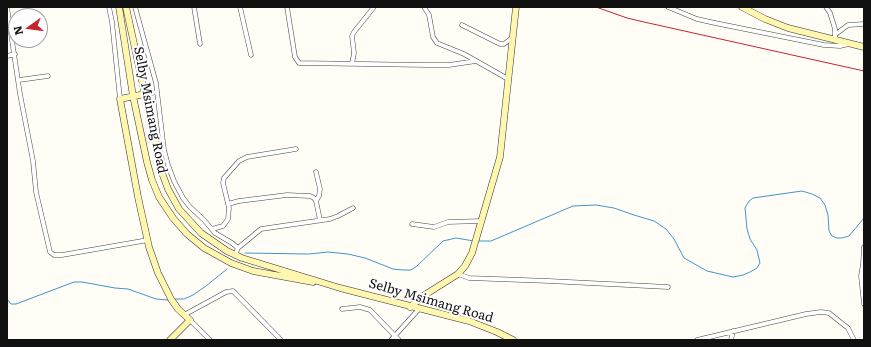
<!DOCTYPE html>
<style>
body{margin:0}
#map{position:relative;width:871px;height:347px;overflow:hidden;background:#fffdf5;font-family:Literata,serif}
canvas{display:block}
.frame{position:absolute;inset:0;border:8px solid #111;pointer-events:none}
.north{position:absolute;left:8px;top:8px;width:40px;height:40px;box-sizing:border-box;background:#fff;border:1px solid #a0a0a0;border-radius:50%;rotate:256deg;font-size:11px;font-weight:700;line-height:16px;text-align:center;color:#111}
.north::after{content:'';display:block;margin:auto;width:14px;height:18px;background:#c4262e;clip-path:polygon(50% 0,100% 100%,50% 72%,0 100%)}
</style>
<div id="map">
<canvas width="871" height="347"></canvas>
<div class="frame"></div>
<div class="north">N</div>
</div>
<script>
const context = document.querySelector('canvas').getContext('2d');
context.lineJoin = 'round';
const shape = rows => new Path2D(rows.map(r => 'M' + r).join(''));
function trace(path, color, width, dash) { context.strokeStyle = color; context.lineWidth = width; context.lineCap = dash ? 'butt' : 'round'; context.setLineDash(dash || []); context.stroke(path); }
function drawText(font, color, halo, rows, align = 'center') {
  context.font = font + ' Literata,serif'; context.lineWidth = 4; context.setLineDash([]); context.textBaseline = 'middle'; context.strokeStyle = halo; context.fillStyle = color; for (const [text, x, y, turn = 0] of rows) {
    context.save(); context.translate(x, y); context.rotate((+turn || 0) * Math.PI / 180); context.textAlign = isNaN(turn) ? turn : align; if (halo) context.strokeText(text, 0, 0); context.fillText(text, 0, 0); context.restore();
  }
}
const stream = shape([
 [479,241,491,241,573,206,596,205,614,208,634,215,654,221,666,229,674,239,684,258,707,271,733,277,743,275,750,272,757,268,760,263,757,250,750,239,747,229,745,208,749,201,753,198,802,191,812,194,820,198,825,205,828,215,829,231,832,236,837,238,842,238,849,236,864,218],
 [245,253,309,254,328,252,348,254,365,258,393,269,403,270,411,270,417,266,443,241,456,238,474,241],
 [7,299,11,304,16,304,74,282,82,282,115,288,128,289,156,299,168,300],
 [175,299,184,299,193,295,206,286,227,269]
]);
const street = shape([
 [7,7,20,94,33,161,36,192,50,252,54,255,62,255,148,240],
 [109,7,112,22,120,99],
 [135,7,156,83,164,150,168,165,174,181,183,198,190,207,204,220,215,233,232,243,238,248],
 [194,7,200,44],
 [240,7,251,55],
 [287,7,295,57,299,63,427,65,449,65,476,61],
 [424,7,429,15,433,37,437,43,464,54,508,79],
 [668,7,697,19,715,23,824,45,840,46,849,44],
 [826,7,830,13,835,29,835,40],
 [462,25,500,44,504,44,512,38],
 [836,34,848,25,864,24],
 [7,56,15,54],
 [352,64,354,53,352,36,354,32,374,7],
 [19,80,48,76],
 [145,94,157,92],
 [316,201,319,196,320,189,316,172],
 [228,204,239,201,287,195,310,196,314,198,316,201,320,220],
 [412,224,434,227,448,222,481,221],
 [212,229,223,226,228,219,229,208,223,183,224,178,239,161,247,157,296,149],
 [864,247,863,264,861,276,864,304],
 [235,255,238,248,261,229,330,219,338,216,353,208],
 [458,274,469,278,549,281,668,287],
 [342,309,360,307,370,310,399,340],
 [184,315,217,297,226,292,233,291,281,340],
 [190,320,210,340],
 [391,340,419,309],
 [697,340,806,314,821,312,829,313,839,321,848,328,854,340],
 [731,340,733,331]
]);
const secondary = shape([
 [119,7,133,96,147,162,152,180,159,197,173,218,187,234,204,248,231,263,253,271,313,282],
 [126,7,162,173,168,189,179,209,201,233,227,251,242,258,340,288,469,321,497,332,513,340],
 [742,7,765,19,788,28,864,47],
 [145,94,120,99,138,197,149,247,158,273,171,299,178,309,190,320,170,340],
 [410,307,423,296,458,274,465,266,472,253,500,157,516,7]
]);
const rail = shape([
 [596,7,627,18,644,22,864,71]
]);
const streetNames = [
 ["Selby Msimang Road",150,110,79],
 ["Selby Msimang Road",431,301,16]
];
trace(stream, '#3f96cf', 1);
trace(street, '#444', 5);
trace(secondary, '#333', 7);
trace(street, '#fff', 4);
trace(secondary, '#fff6b0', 6);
trace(rail, '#c4262e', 1);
drawText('13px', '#111', '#fff', streetNames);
</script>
